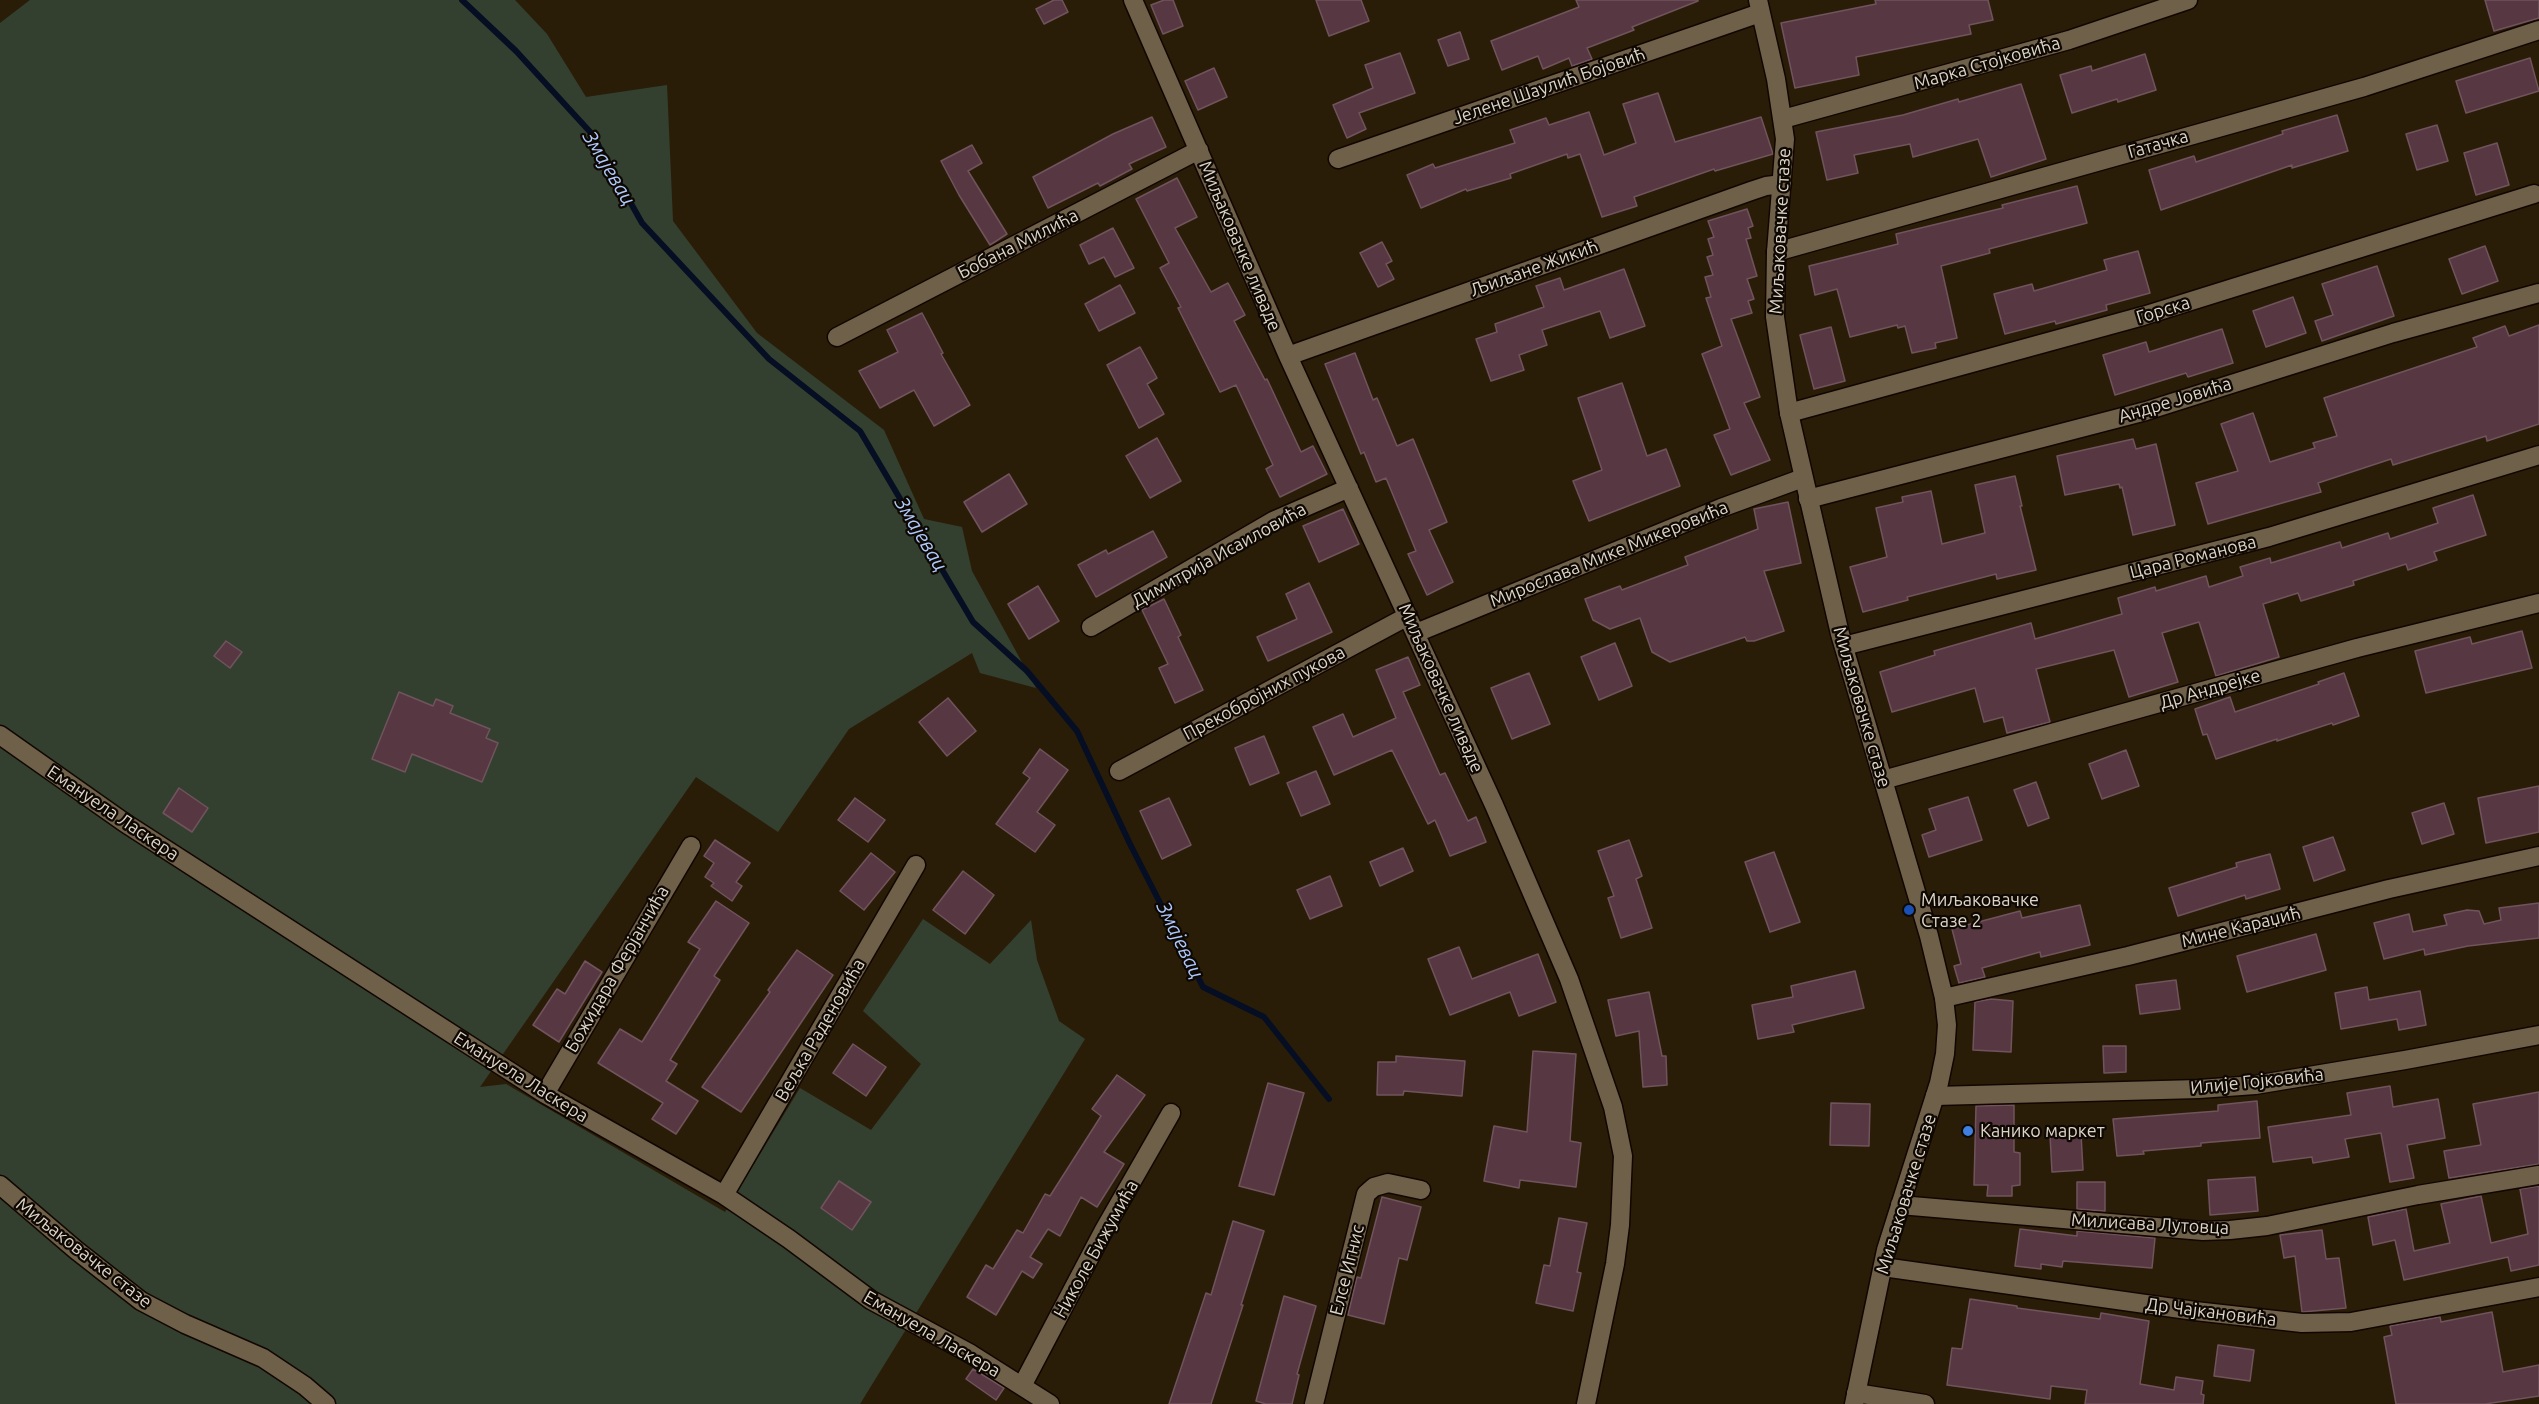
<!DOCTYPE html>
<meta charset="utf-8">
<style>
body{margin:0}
canvas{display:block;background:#2a1d08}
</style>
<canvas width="2539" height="1404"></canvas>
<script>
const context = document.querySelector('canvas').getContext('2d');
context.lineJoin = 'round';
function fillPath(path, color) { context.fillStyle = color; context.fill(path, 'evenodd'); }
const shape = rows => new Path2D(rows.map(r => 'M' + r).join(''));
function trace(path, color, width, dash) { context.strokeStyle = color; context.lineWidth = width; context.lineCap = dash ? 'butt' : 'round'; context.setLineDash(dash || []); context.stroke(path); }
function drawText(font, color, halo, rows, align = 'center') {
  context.font = font + ' Ubuntu,sans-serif'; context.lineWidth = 4.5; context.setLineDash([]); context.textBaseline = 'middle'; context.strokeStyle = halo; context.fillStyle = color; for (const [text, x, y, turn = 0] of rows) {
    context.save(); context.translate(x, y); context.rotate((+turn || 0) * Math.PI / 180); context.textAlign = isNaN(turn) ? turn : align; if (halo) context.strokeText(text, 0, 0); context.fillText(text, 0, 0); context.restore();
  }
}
const green = shape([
 [30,0,515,0,547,34,586,97,667,85,673,221,757,333,884,430,924,519,962,527,972,571,1036,688,980,673,972,653,849,729,778,832,696,777,480,1087,506,1084,725,1212,800,1088,871,1130,921,1064,863,1011,923,919,990,964,1031,920,1037,960,1059,1021,1085,1039,860,1404,0,1404,0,23]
]);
const stream = shape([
 [462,0,516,51,592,134,642,223,769,359,860,431,973,622,1027,671,1077,731,1130,844,1203,987,1264,1017,1329,1099]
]);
const building = shape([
 [1054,0,1062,0,1068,12,1044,24,1036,9,1054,0],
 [1164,0,1173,0,1183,26,1163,34,1151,5,1164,0],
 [1316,0,1361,0,1369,21,1329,36,1316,0],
 [1576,0,1698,0,1698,1,1632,27,1634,30,1587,48,1592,59,1572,66,1569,58,1543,69,1538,56,1502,70,1491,41,1579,7,1576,0],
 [1875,0,1988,0,1993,20,1969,25,1971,34,1856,57,1859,75,1795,88,1781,23,1876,4,1875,0],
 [2485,0,2539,0,2539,18,2494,31,2485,0],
 [1460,32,1469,59,1448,66,1438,40,1460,32],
 [1400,53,1415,93,1359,113,1366,129,1347,138,1333,105,1373,88,1365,65,1400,53],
 [2145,54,2156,90,2118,102,2117,99,2072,113,2060,75,2091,66,2092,71,2145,54],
 [2530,58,2539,91,2466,113,2456,81,2530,58],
 [1214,68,1227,97,1198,110,1185,81,1214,68],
 [2021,84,2046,159,1991,177,1978,139,1913,157,1910,144,1854,155,1858,173,1827,180,1816,132,1903,115,1958,99,1959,102,2021,84],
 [1658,93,1675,142,1761,117,1773,154,1715,171,1714,169,1634,197,1637,206,1602,217,1580,154,1568,158,1567,154,1510,174,1511,178,1467,191,1466,189,1421,208,1407,175,1433,164,1435,168,1515,143,1510,130,1546,118,1549,125,1589,112,1604,155,1636,143,1623,104,1658,93],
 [2337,115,2348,151,2292,168,2292,165,2161,210,2149,170,2194,156,2196,162,2283,134,2282,131,2337,115],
 [1152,117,1166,147,1129,164,1132,169,1100,186,1098,183,1048,208,1033,177,1113,134,1152,117],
 [2437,125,2448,161,2417,170,2406,134,2437,125],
 [2497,143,2509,185,2476,195,2464,153,2497,143],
 [972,145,982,163,968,171,1007,234,990,245,959,195,941,161,972,145],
 [1177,178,1197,217,1175,228,1211,292,1228,283,1245,315,1234,321,1265,380,1267,379,1301,452,1313,446,1327,474,1280,497,1266,469,1273,465,1236,385,1220,392,1178,308,1181,307,1160,268,1169,263,1136,199,1177,178],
 [2077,186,2087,223,1989,249,1990,253,1941,266,1957,338,1935,343,1936,348,1912,353,1905,326,1898,328,1897,325,1850,337,1837,289,1815,295,1809,266,1898,244,1896,234,2003,208,2002,205,2077,186],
 [1747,209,1753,226,1748,228,1751,238,1746,239,1757,276,1747,279,1754,299,1748,301,1752,313,1731,319,1760,397,1744,403,1770,460,1731,475,1714,435,1730,429,1702,354,1722,346,1706,298,1711,297,1705,277,1713,275,1707,257,1713,255,1708,239,1714,237,1708,221,1747,209],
 [1113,228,1134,268,1115,277,1104,257,1089,264,1080,245,1113,228],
 [1382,242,1392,261,1386,264,1394,279,1378,287,1360,253,1382,242],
 [2485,246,2498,281,2462,294,2449,259,2485,246],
 [2138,251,2150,293,2106,305,2107,310,2056,324,2055,321,2005,334,1994,294,2032,284,2034,291,2107,270,2104,260,2138,251],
 [2377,266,2394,316,2322,341,2315,321,2333,315,2322,284,2377,266],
 [1624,269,1645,326,1610,338,1600,311,1542,330,1547,345,1519,355,1524,370,1491,381,1476,339,1497,332,1495,324,1544,307,1536,286,1560,278,1564,290,1624,269],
 [1120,285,1135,313,1099,331,1085,304,1120,285],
 [2293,297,2306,333,2266,347,2253,311,2293,297],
 [922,313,943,353,941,354,970,405,934,426,914,390,880,408,859,371,898,352,887,330,922,313],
 [2539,325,2539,424,2487,441,2486,436,2393,465,2391,459,2318,483,2321,492,2208,524,2196,483,2238,471,2221,424,2253,413,2270,462,2315,448,2313,443,2337,436,2324,398,2477,347,2473,338,2505,326,2509,336,2539,325],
 [1831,327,1845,381,1814,389,1800,335,1831,327],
 [2222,329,2233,363,2188,377,2186,373,2115,395,2103,355,2146,342,2149,352,2222,329],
 [1140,347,1157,378,1147,384,1164,414,1139,428,1107,365,1140,347],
 [1355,353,1373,400,1377,398,1397,446,1413,439,1447,522,1429,530,1453,582,1427,595,1408,554,1416,551,1386,478,1376,482,1364,452,1361,454,1325,364,1355,353],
 [1622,383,1647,456,1666,449,1680,486,1589,521,1573,481,1602,470,1578,398,1622,383],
 [1157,438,1181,481,1150,498,1126,456,1157,438],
 [2133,439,2136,449,2156,444,2175,525,2133,535,2122,487,2120,488,2119,484,2065,495,2057,456,2133,439],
 [1009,474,1027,504,982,532,964,502,1009,474],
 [2015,476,2022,506,2020,506,2036,570,1997,579,1996,574,1907,597,1908,600,1863,612,1850,567,1887,557,1876,508,1903,502,1902,497,1931,491,1942,544,1985,533,1975,485,2015,476],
 [2473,495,2486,535,2434,552,2437,560,2408,570,2406,564,2353,581,2354,585,2301,601,2298,593,2263,604,2279,657,2216,676,2199,622,2162,633,2178,682,2129,697,2114,650,2036,669,2050,722,2007,733,2003,717,1984,722,1975,688,1892,712,1880,672,1935,655,1934,651,2031,623,2035,639,2122,614,2118,598,2155,587,2156,591,2206,576,2209,587,2243,576,2240,567,2270,558,2271,563,2340,542,2342,548,2388,533,2390,539,2438,523,2433,508,2473,495],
 [1788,502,1801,563,1764,571,1784,631,1754,641,1747,641,1745,637,1670,662,1652,652,1640,618,1610,629,1593,620,1585,599,1620,586,1622,590,1688,565,1685,557,1758,529,1754,509,1788,502],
 [1343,509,1359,544,1319,562,1303,526,1343,509],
 [1153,531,1167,557,1096,597,1078,565,1106,550,1108,554,1153,531],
 [1309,583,1332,632,1268,661,1257,637,1297,619,1286,594,1309,583],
 [1038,586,1059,621,1029,639,1008,604,1038,586],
 [1164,599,1181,635,1178,637,1203,690,1175,703,1159,668,1168,664,1142,610,1164,599],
 [2522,631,2532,668,2426,693,2415,651,2470,637,2472,644,2522,631],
 [226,641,242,652,230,668,214,656,226,641],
 [1615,643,1632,686,1599,700,1581,657,1615,643],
 [1408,657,1420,685,1403,692,1440,775,1445,773,1468,821,1476,817,1486,842,1450,856,1435,820,1428,824,1392,750,1334,775,1313,727,1343,714,1353,737,1396,718,1376,670,1408,657],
 [1529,673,1550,724,1512,739,1491,688,1529,673],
 [2344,673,2359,716,2333,725,2332,723,2277,741,2277,739,2216,759,2207,734,2203,735,2195,709,2230,697,2235,712,2319,684,2318,682,2344,673],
 [399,692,433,706,436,699,453,706,450,713,490,729,486,738,498,743,482,782,412,754,405,772,372,759,399,692],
 [948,698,976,731,947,756,919,722,948,698],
 [1264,736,1279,773,1250,785,1235,748,1264,736],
 [1040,749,1068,770,1037,812,1055,825,1035,852,996,824,1030,778,1023,773,1040,749],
 [2126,750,2139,786,2102,799,2089,764,2126,750],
 [1316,771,1330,804,1301,816,1287,783,1316,771],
 [2036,782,2049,818,2028,826,2014,790,2036,782],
 [2539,786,2539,832,2486,843,2478,798,2539,786],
 [179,788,208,808,192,832,163,813,179,788],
 [1968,797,1982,840,1929,857,1922,835,1936,830,1929,809,1968,797],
 [855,798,885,820,868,842,838,820,855,798],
 [1169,798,1191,845,1162,859,1140,811,1169,798],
 [2444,803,2454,834,2422,844,2412,813,2444,803],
 [2333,837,2345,870,2314,881,2303,847,2333,837],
 [715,840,750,863,736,882,742,886,732,901,711,886,714,883,705,877,714,863,704,856,715,840],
 [1629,840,1642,876,1636,879,1652,928,1621,938,1608,898,1614,896,1598,851,1629,840],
 [1403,848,1413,871,1380,886,1370,862,1403,848],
 [1774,852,1800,922,1770,932,1745,862,1774,852],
 [871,853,895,872,864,910,840,891,871,853],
 [2270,854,2280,889,2246,899,2245,895,2178,916,2169,888,2237,867,2236,863,2270,854],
 [963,871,994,895,965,934,933,910,963,871],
 [1330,876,1342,906,1310,919,1297,890,1330,876],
 [716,901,749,923,714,976,720,980,670,1060,677,1064,666,1081,698,1101,676,1134,652,1119,663,1103,598,1063,620,1029,642,1042,700,949,688,942,716,901],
 [2539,903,2539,938,2468,946,2425,955,2424,949,2384,959,2374,923,2409,914,2413,932,2447,925,2444,915,2467,910,2479,911,2484,924,2501,920,2499,908,2539,903],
 [2080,905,2090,945,2041,957,2040,952,1982,968,1985,977,1959,983,1954,966,1961,964,1952,929,2020,911,2022,918,2080,905],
 [2316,934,2326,970,2247,992,2237,956,2316,934],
 [1459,947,1472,979,1538,954,1556,1002,1519,1016,1510,992,1450,1015,1428,959,1459,947],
 [797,950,833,975,741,1112,702,1087,770,992,768,990,797,950],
 [585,961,602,972,559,1042,533,1025,557,989,565,994,585,961],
 [1855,971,1864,1008,1792,1025,1794,1032,1758,1039,1752,1005,1793,997,1791,986,1855,971],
 [2176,980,2180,1009,2140,1014,2136,985,2176,980],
 [2367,987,2369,1000,2420,991,2426,1025,2399,1030,2397,1019,2341,1029,2335,993,2367,987],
 [1649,992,1662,1056,1666,1056,1667,1085,1643,1087,1639,1031,1616,1036,1608,1000,1649,992],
 [1991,999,2013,1001,2011,1052,1973,1050,1975,1002,1991,999],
 [853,1044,886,1067,866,1096,833,1073,853,1044],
 [2103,1046,2126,1046,2126,1072,2104,1073,2103,1046],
 [1533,1051,1576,1054,1570,1141,1581,1143,1576,1187,1520,1180,1519,1188,1484,1181,1494,1126,1527,1132,1533,1051],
 [1396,1056,1465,1061,1462,1096,1404,1091,1403,1095,1377,1095,1378,1062,1396,1062,1396,1056],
 [1117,1075,1145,1095,1104,1152,1124,1164,1097,1207,1081,1197,1060,1236,1048,1229,1030,1257,1042,1264,1033,1278,1022,1271,996,1315,967,1297,986,1265,993,1269,1017,1230,1023,1233,1045,1194,1050,1196,1101,1116,1092,1109,1117,1075],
 [1268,1083,1304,1093,1274,1195,1239,1186,1268,1083],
 [2390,1086,2393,1107,2438,1099,2445,1138,2407,1145,2414,1178,2390,1182,2381,1133,2345,1139,2349,1157,2313,1163,2312,1157,2273,1162,2268,1127,2351,1115,2347,1093,2390,1086],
 [2539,1092,2539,1164,2449,1178,2444,1151,2481,1145,2473,1104,2539,1092],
 [2257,1101,2260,1138,2201,1143,2201,1146,2143,1151,2144,1154,2117,1156,2113,1119,2218,1111,2218,1105,2257,1101],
 [1831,1103,1870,1104,1869,1146,1830,1145,1831,1103],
 [2014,1105,2014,1152,2020,1153,2020,1185,2012,1186,2012,1196,1987,1196,1988,1185,1974,1185,1976,1106,2014,1105],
 [2081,1134,2083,1170,2052,1172,2050,1135,2081,1134],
 [2255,1177,2258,1211,2210,1215,2208,1180,2255,1177],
 [839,1181,871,1202,852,1230,821,1208,839,1181],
 [2077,1182,2105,1182,2105,1211,2077,1209,2077,1182],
 [2539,1186,2539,1265,2511,1271,2508,1257,2404,1280,2395,1240,2373,1245,2368,1217,2406,1209,2414,1251,2450,1243,2441,1204,2481,1196,2491,1243,2528,1234,2520,1189,2539,1186],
 [1382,1197,1421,1207,1407,1260,1399,1258,1384,1324,1348,1315,1357,1277,1361,1278,1382,1197],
 [1559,1218,1587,1223,1577,1272,1581,1273,1573,1311,1536,1303,1544,1265,1550,1266,1559,1218],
 [1233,1221,1264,1231,1241,1305,1243,1305,1211,1404,1169,1404,1206,1293,1211,1295,1233,1221],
 [2020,1229,2077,1236,2077,1231,2155,1238,2152,1268,2063,1261,2062,1267,2041,1264,2041,1269,2015,1266,2020,1229],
 [2322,1230,2326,1259,2339,1258,2346,1308,2302,1312,2295,1256,2284,1258,2280,1235,2322,1230],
 [1284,1296,1316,1306,1297,1374,1299,1375,1292,1404,1266,1404,1256,1401,1284,1296],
 [1970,1299,2017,1306,2017,1308,2100,1319,2101,1313,2149,1321,2140,1384,2174,1390,2176,1377,2203,1381,2201,1394,2204,1395,2203,1404,2085,1404,2087,1390,2051,1386,2050,1399,1947,1385,1952,1348,1962,1349,1970,1299],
 [2492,1312,2503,1372,2539,1365,2539,1396,2485,1404,2396,1404,2384,1337,2392,1335,2390,1326,2440,1317,2441,1322,2492,1312],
 [2218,1345,2254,1350,2250,1381,2214,1376,2218,1345],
 [973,1369,1004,1388,996,1400,966,1379,973,1369]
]);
const minor = shape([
 [1133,0,1288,356,1494,805,1569,979,1613,1107,1623,1156,1620,1225,1615,1264,1586,1404],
 [1783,119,2069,40,2188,0],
 [1338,159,1760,13],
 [1776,252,2364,87,2539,30],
 [837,337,1199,150],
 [1288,356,1751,191,1766,186,1782,184],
 [1789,413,2143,316,2534,194],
 [1808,499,2146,411,2393,333,2539,293],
 [1091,627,1273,521,1349,488],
 [1416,633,1721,508,1803,478],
 [1844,646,2269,537,2539,455],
 [0,735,125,823,545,1094,724,1195,789,1239,871,1300,971,1354,1050,1404],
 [1119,771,1408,616],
 [1883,780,2357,648,2539,603],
 [1944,998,2128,956,2389,889,2539,856],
 [545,1094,691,846],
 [1935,1096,2199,1089,2255,1085,2405,1060,2539,1035],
 [724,1195,916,865],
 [1900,1205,2203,1231,2230,1230,2267,1226,2418,1195,2539,1175],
 [1883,1267,2195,1311,2302,1323,2351,1322,2539,1287],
 [1022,1386,1104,1230,1171,1113],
 [1856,1393,1925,1404],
 [1314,1404,1366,1194,1374,1187,1388,1183,1421,1190]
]);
const tertiary = shape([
 [1758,0,1776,79,1785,139,1776,252,1775,317,1789,413,1840,634,1929,936,1944,998,1947,1025,1945,1054,1939,1083,1886,1250,1854,1404],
 [0,1185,76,1250,141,1301,185,1324,263,1358,305,1386,326,1404]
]);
const markers = [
 [1909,910,6,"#1a4fb4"],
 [1968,1131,6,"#3f7fe0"]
];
const streetNames = [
 ["Марка Стојковића",1987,63,-16],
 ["Јелене Шаулић Бојовић",1549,86,-19],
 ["Гатачка",2158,144,-16],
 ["Миљаковачке стазе",1780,231,-87],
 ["Бобана Милића",1018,244,-27],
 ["Миљаковачке ливаде",1240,246,67],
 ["Љиљане Жикић",1534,268,-20],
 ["Горска",2163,310,-17],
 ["Андре Јовића",2175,400,-17],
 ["Мирослава Мике Микеровића",1609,554,-22],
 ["Димитрија Исаиловића",1219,555,-29],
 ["Цара Романова",2193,557,-14],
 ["Миљаковачке ливаде",1441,688,66],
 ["Др Андрејке",2210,689,-16],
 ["Прекобројних пукова",1264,693,-28],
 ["Миљаковачке стазе",1862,707,74],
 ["Емануела Ласкера",113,813,34],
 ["Мине Караџић",2241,927,-14],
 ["Божидара Ферјанчића",617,969,-60],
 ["Вељка Раденовића",820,1030,-60],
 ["Емануела Ласкера",521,1077,32],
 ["Илије Гојковића",2257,1081,-6],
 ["Миљаковачке стазе",1906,1194,-73],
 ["Милисава Лутовца",2150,1224,3],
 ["Николе Бижумића",1096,1249,-61],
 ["Миљаковачке стазе",84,1253,38],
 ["Елсе Игнис",1347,1270,-76],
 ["Др Чајкановића",2211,1312,7],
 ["Емануела Ласкера",932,1334,30]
];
const poiNames = [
 ["Миљаковачке",1921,900],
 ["Стазе 2",1921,921],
 ["Канико маркет",1980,1131]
];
const waterNames = [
 ["Змајевац",609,168,59],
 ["Змајевац",921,534,59],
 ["Змајевац",1180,940,64]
];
fillPath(green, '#33402f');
trace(stream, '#050e23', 6);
fillPath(building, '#573741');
trace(building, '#70545d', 1.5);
trace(minor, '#120600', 21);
trace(tertiary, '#120600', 21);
trace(minor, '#6f604a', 18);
trace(tertiary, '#6f604a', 18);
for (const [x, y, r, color] of markers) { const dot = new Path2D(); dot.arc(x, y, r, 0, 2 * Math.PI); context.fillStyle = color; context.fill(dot); trace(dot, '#0e0803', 2); }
drawText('18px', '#ddd4c8', '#0e0803', streetNames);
drawText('18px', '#ddd4c8', '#0e0803', poiNames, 'left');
drawText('italic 20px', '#afc9fc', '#0e0803', waterNames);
</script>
